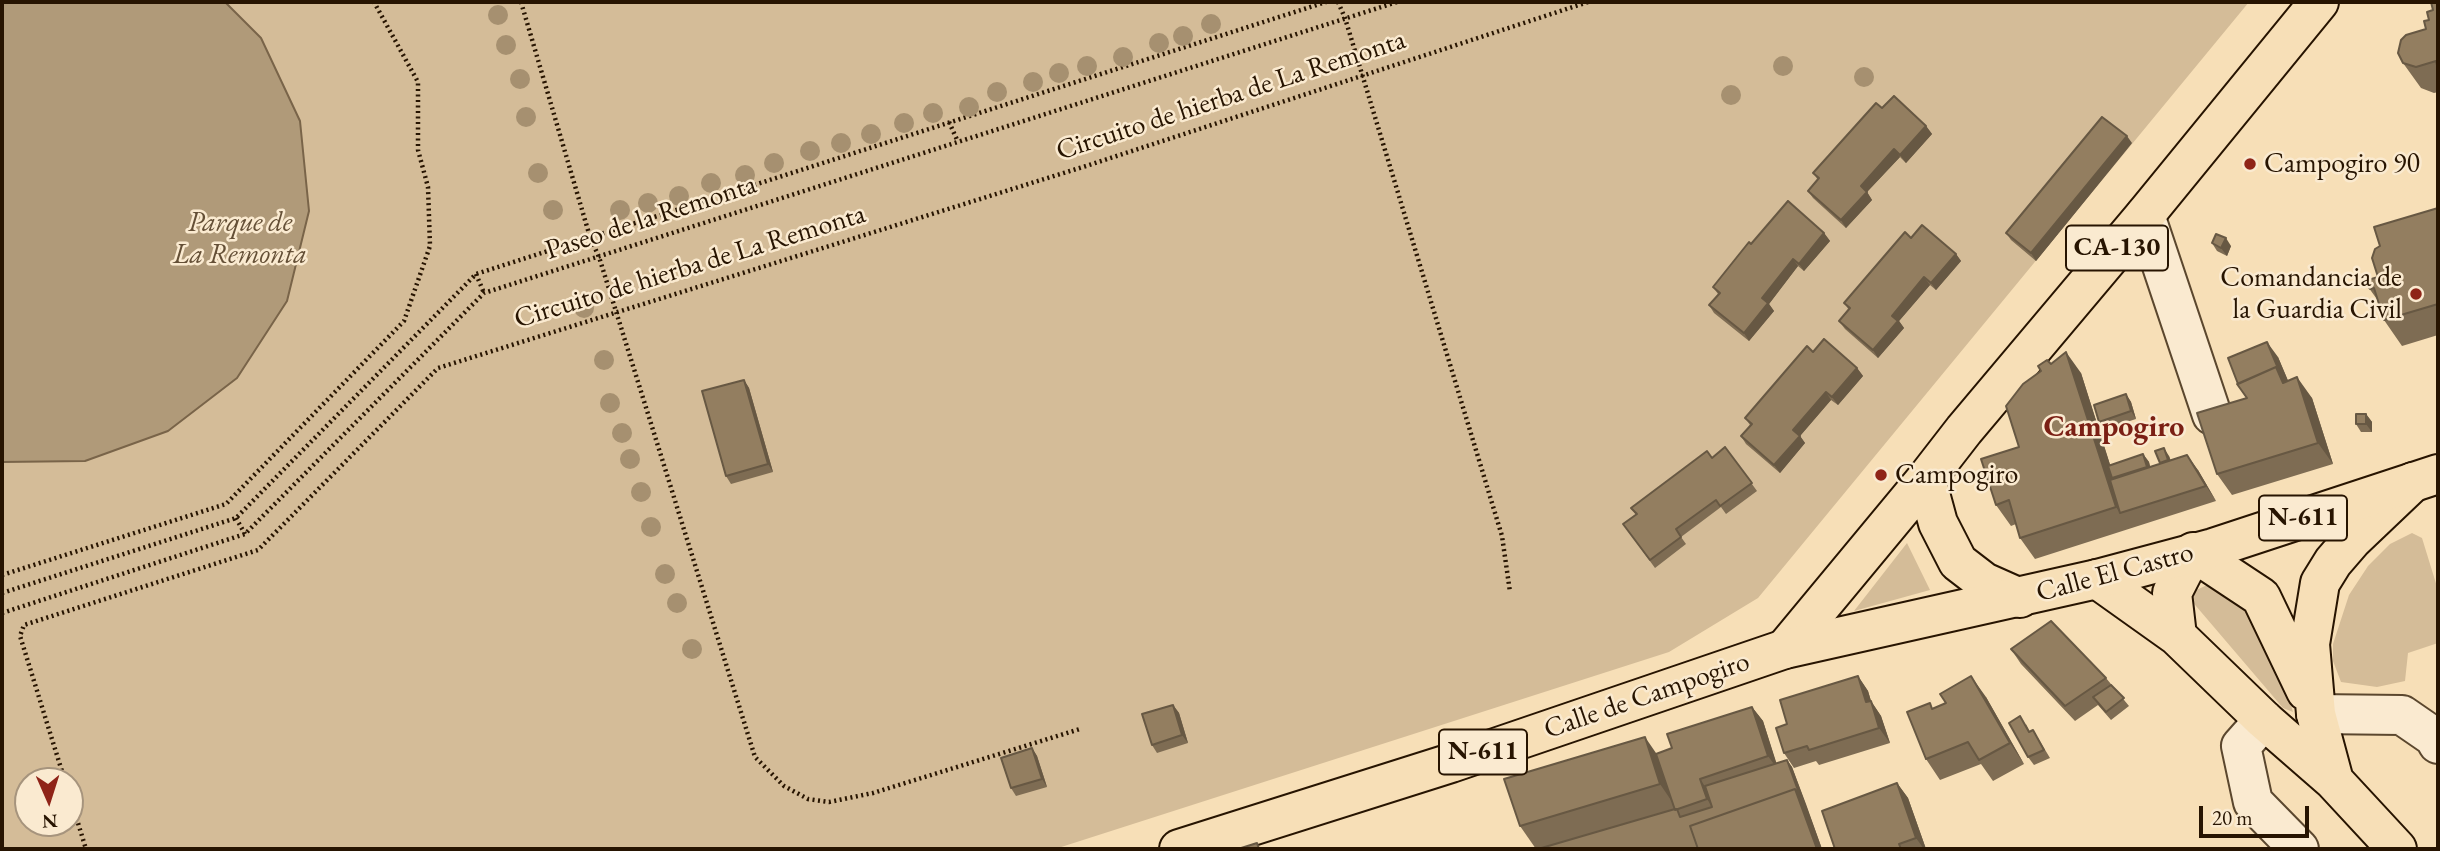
<!DOCTYPE html>
<style>
body{margin:0}
#map{position:relative;width:2440px;height:851px;overflow:hidden;background:#f7dfb7;font-family:"EB Garamond",serif}
canvas{display:block}
.frame{position:absolute;inset:0;border:4px solid #271401;pointer-events:none}
.north{position:absolute;left:14px;top:767px;width:70px;height:70px;box-sizing:border-box;background:#faead0;border:2px solid #a6947d;border-radius:50%;rotate:177deg;font-size:19px;font-weight:700;line-height:28px;text-align:center;color:#271401}
.north::after{content:'';display:block;margin:auto;width:24px;height:32px;background:#8f2418;clip-path:polygon(50% 0,100% 100%,50% 72%,0 100%)}
.scale{position:absolute;left:2199px;top:806px;width:110px;height:32px;box-sizing:border-box;border:4px solid #271401;border-top:0;padding-left:9px;font-size:21px;line-height:24px;white-space:nowrap;color:#271401;-webkit-text-stroke:5px #faead0;paint-order:stroke}
</style>
<div id="map">
<canvas width="2440" height="851"></canvas>
<div class="frame"></div>
<div class="north">N</div>
<div class="scale">20 m</div>
</div>
<script>
const context = document.querySelector('canvas').getContext('2d');
context.lineJoin = 'round';
function fillPath(path, color) { context.fillStyle = color; context.fill(path, 'evenodd'); }
const shape = rows => new Path2D(rows.map(r => 'M' + r).join(''));
function trace(path, color, width, dash) { context.strokeStyle = color; context.lineWidth = width; context.lineCap = dash ? 'butt' : 'round'; context.setLineDash(dash || []); context.stroke(path); }
function drawText(font, color, halo, rows, align = 'center') {
  context.font = font + ' "EB Garamond",serif'; context.lineWidth = 5; context.setLineDash([]); context.textBaseline = 'middle'; context.strokeStyle = halo; context.fillStyle = color; for (const [text, x, y, turn = 0] of rows) {
    context.save(); context.translate(x, y); context.rotate((+turn || 0) * Math.PI / 180); context.textAlign = isNaN(turn) ? turn : align; if (halo) context.strokeText(text, 0, 0); context.fillText(text, 0, 0); context.restore();
  }
}
const green = shape([
 [2,2,2249,2,1758,598,1669,652,1055,849,2,849],
 [28,781,70,781,70,823,28,823],
 [2412,533,2422,538,2438,590,2438,643,2408,653,2405,681,2377,687,2341,682,2333,661,2333,644,2349,595,2368,566,2390,544],
 [1907,543,1930,590,1854,611],
 [2205,586,2219,586,2257,614,2271,639,2293,712,2283,708,2190,599,2192,592]
]);
const water = shape([
 [2,2,225,2,261,38,300,121,309,211,287,301,237,378,168,431,85,461,2,462,2,2]
]);
const path = shape([
 [521,2,590,237,599,257,755,757,784,786,808,799,829,802,873,793,1080,729],
 [1338,2,1345,18,1502,536,1510,592],
 [949,122,958,142],
 [476,274,484,293],
 [236,518,245,534],
 [2,575,226,504,404,321,430,246,428,187,418,150,418,82,374,2],
 [2,593,236,518,476,274,1326,2],
 [2,613,245,534,484,293,1397,2],
 [65,781,20,636,24,625,258,550,438,368,1086,166,1588,2],
 [70,797,86,849]
]);
const minor = shape([
 [2145,215,2212,415],
 [2316,714,2402,715,2434,737,2438,744],
 [2264,720,2241,746,2253,802,2299,849]
]);
const major = shape([
 [1926,479,1938,523,1958,562,1984,582,2020,598],
 [2097,579,2177,636,2264,720,2334,781,2397,849],
 [2177,636,2172,593,2193,552,2261,597,2306,691],
 [1785,649,1926,479,1964,430,2145,215,2319,2],
 [2334,781,2316,714,2310,644,2320,583,2333,562,2352,540,2413,482]
]);
const highway = shape([
 [1179,849,1451,763,1785,649,2097,579,2213,548,2438,474]
]);
const trees = [
 [498,15],
 [1211,24],
 [1183,36],
 [1159,43],
 [506,45],
 [1123,57],
 [1087,66],
 [1783,66],
 [1059,73],
 [1864,77],
 [520,79],
 [1033,82],
 [997,92],
 [1731,95],
 [969,107],
 [933,113],
 [526,117],
 [904,123],
 [871,134],
 [841,143],
 [810,151],
 [774,163],
 [538,173],
 [745,175],
 [711,183],
 [679,196],
 [648,203],
 [553,210],
 [620,210],
 [584,308],
 [604,360],
 [610,403],
 [622,433],
 [630,459],
 [641,492],
 [651,527],
 [665,574],
 [677,603],
 [692,649]
];
const wall = shape([
 [2438,2,2438,92,2434,93,2421,88,2403,63,2426,29,2433,10],
 [1882,108,1926,126,1932,134,1906,163,1900,157,1867,192,1872,200,1846,228,1813,198,1808,191,1818,180,1813,173],
 [2132,143,2036,261,2011,240,2006,233],
 [2438,208,2438,335,2402,346,2384,320,2379,302,2366,284,2378,277],
 [1824,233,1830,241,1804,271,1798,266,1769,304,1774,311,1749,341,1714,313,1709,305,1718,294,1713,287,1751,244],
 [1911,238,1956,254,1961,261,1936,290,1930,285,1899,321,1904,328,1878,358,1845,329,1839,321,1849,310,1844,303],
 [2212,243,2231,246,2227,256,2217,251],
 [1813,352,1857,368,1863,376,1838,405,1831,400,1800,436,1805,443,1780,473,1746,444,1741,436,1750,425,1745,418],
 [2278,357,2288,381,2312,398,2333,464,2232,495,2217,474,2247,399,2237,384],
 [2051,364,2081,373,2110,465,2143,454,2149,462,2150,467,2160,464,2155,451,2169,456,2171,461,2198,470,2216,501,2035,559,2020,538,2016,524,2011,526,1996,505],
 [744,380,749,388,773,472,731,484,726,476],
 [2126,394,2131,402,2136,419,2105,429,2099,422],
 [2366,414,2372,422,2372,432,2361,432,2356,424],
 [1725,447,1757,491,1726,514,1721,507,1681,537,1686,544,1655,568,1623,524,1636,515,1631,508,1712,458],
 [2011,649,2106,678,2129,706,2111,720,2098,705,2075,721,2021,664],
 [1858,676,1868,691,1871,701,1881,716,1890,743,1819,765,1816,761,1794,768,1784,753,1787,724],
 [1986,697,2024,764,1993,781,1981,764,1940,780,1926,759,1933,708],
 [1173,705,1179,713,1188,743,1157,753,1152,745],
 [1752,707,1763,721,1776,763,1787,760,1792,767,1822,849,1536,849,1520,826,1657,754,1672,748],
 [2026,724,2030,732,2038,738,2050,758,2034,765,2028,757],
 [1032,748,1037,756,1047,787,1016,796,1011,788],
 [1897,783,1908,798,1926,849,1835,849]
]);
const shadedWall = shape([
 [1926,126,1932,134,1906,163,1900,155],
 [2127,136,2132,143,2036,261,2031,253],
 [1894,149,1900,157,1867,192,1872,200,1846,228,1841,220,1861,186],
 [1824,233,1830,241,1804,271,1799,264],
 [2226,238,2231,246,2227,256,2221,248],
 [1956,254,1961,261,1936,290,1931,283],
 [1793,259,1798,266,1769,304,1774,311,1749,341,1744,333,1762,298],
 [1924,277,1930,285,1899,321,1904,328,1878,358,1873,350,1892,316],
 [2267,342,2278,357,2298,404,2283,383],
 [2066,352,2081,373,2114,477,2112,478,2117,486,2120,513,2116,507],
 [1857,368,1863,376,1838,405,1832,397],
 [2297,377,2312,398,2333,464,2318,443],
 [744,380,749,388,773,472,768,464],
 [1826,392,1831,400,1800,436,1805,443,1780,473,1774,465,1793,430],
 [2126,394,2131,402,2136,419,2131,411],
 [2366,414,2372,422,2372,432,2366,424],
 [2164,448,2169,456,2173,468,2168,460],
 [2143,454,2149,462,2152,474,2147,467],
 [2187,455,2198,470,2216,501,2206,486],
 [1858,676,1868,691,1871,701,1881,716,1890,743,1879,728,1866,702],
 [1971,676,1986,697,2024,764,2010,743],
 [1173,705,1179,713,1188,743,1182,735],
 [1752,707,1763,721,1779,771,1768,756],
 [1645,737,1667,769,1677,809,1660,784],
 [1032,748,1037,756,1047,787,1042,779],
 [1787,760,1792,767,1806,804,1800,796],
 [1700,779,1710,794,1717,814,1707,799],
 [1897,783,1908,798,1926,849,1924,849,1916,838],
 [1795,789,1806,804,1822,849,1817,849]
]);
const building = shape([
 [2431,2,2438,2,2438,69,2436,61,2416,67,2403,63,2398,53,2401,40,2406,35,2426,29,2424,21,2429,20,2427,12,2433,10,2431,2],
 [1894,96,1926,126,1900,155,1894,149,1861,186,1867,192,1841,220,1808,191,1819,178,1813,173,1876,103,1882,108,1894,96],
 [2102,117,2127,136,2031,253,2006,233,2102,117],
 [1788,201,1824,233,1799,264,1793,259,1762,298,1768,303,1744,333,1709,305,1720,293,1713,287,1749,242,1751,244,1788,201],
 [2438,208,2438,304,2384,320,2374,288,2370,289,2366,284,2368,280,2378,277,2372,258,2375,249,2380,246,2374,227,2438,208],
 [1922,225,1956,254,1931,283,1924,277,1892,316,1898,321,1873,350,1839,321,1850,308,1844,303,1905,232,1911,238,1922,225],
 [2216,234,2226,238,2221,248,2212,243,2216,234],
 [1824,339,1857,368,1832,397,1826,392,1793,430,1800,436,1774,465,1741,436,1752,424,1745,418,1807,346,1813,352,1824,339],
 [2267,342,2280,373,2276,367,2238,384,2228,358,2267,342],
 [2066,352,2116,507,2020,538,2009,500,1996,505,1981,459,2019,447,2006,406,2023,384,2041,371,2038,366,2047,360,2051,364,2066,352],
 [2276,367,2283,383,2297,377,2318,443,2217,474,2197,413,2247,398,2237,384,2276,367],
 [744,380,768,464,726,476,702,391,744,380],
 [2126,394,2131,411,2099,422,2094,405,2126,394],
 [2356,414,2366,414,2366,424,2356,424,2356,414],
 [1725,447,1752,483,1720,506,1716,500,1676,529,1681,537,1650,560,1623,524,1637,514,1631,508,1707,451,1712,458,1725,447],
 [2164,448,2168,460,2160,463,2155,451,2164,448],
 [2143,454,2147,467,2112,478,2108,466,2143,454],
 [2187,455,2206,486,2120,513,2110,480,2187,455],
 [2051,621,2106,678,2065,706,2011,649,2051,621],
 [1858,676,1866,702,1871,701,1879,728,1809,750,1807,746,1784,753,1776,728,1787,724,1780,700,1858,676],
 [1971,676,2010,743,1979,760,1968,742,1926,759,1907,712,1930,703,1932,709,1946,703,1940,694,1971,676],
 [2111,685,2124,698,2106,712,2093,697,2111,685],
 [1173,705,1182,735,1152,745,1142,714,1173,705],
 [1752,707,1768,756,1700,779,1707,799,1675,810,1656,754,1672,748,1667,734,1752,707],
 [2020,716,2029,732,2033,730,2044,750,2028,757,2009,723,2020,716],
 [1645,737,1660,784,1520,826,1504,779,1645,737],
 [1032,748,1042,779,1011,788,1001,758,1032,748],
 [1787,760,1800,796,1795,789,1690,826,1698,849,1538,849,1675,809,1677,809,1680,817,1712,807,1705,786,1787,760],
 [1897,783,1916,838,1899,844,1901,849,1835,849,1822,811,1897,783],
 [1795,789,1817,849,1698,849,1690,826,1795,789],
 [1257,843,1259,849,1238,849,1257,843]
]);
const markers = [
 [2250,164,7,"#8f2418"],
 [2416,294,7,"#8f2418"],
 [1881,475,7,"#8f2418"]
];
const shields = [
 [2117,248,102],
 [2303,518,88],
 [1483,752,88]
];
const shieldNames = [
 ["CA-130",2117,248],
 ["N-611",2303,518],
 ["N-611",1483,752]
];
const streetNames = [
 ["Circuito de hierba de La Remonta",1231,96,-18],
 ["Paseo de la Remonta",651,218,-18],
 ["Circuito de hierba de La Remonta",690,267,-17],
 ["Calle El Castro",2115,573,-15],
 ["Calle de Campogiro",1647,696,-19]
];
const poiNames = [
 ["Campogiro 90",2264,164],
 ["Comandancia de",2402,278,"right"],
 ["la Guardia Civil",2402,310,"right"],
 ["Campogiro",1895,475]
];
const parkNames = [
 ["Parque de",240,223],
 ["La Remonta",240,255]
];
const neighbourhoodNames = [
 ["Campogiro",2114,428]
];
fillPath(green, '#d4bc98');
fillPath(water, '#b09a79');
trace(water, '#796449', 2);
trace(minor, '#5b472e', 42);
trace(major, '#271401', 42);
trace(highway, '#271401', 42);
trace(path, '#271401', 4.5, [2, 3.5]);
trace(minor, '#faead0', 38);
trace(major, '#f7dfb7', 38);
trace(highway, '#f7dfb7', 38);
context.fillStyle = '#a69070';
for (const [x, y] of trees) { context.beginPath(); context.arc(x, y, 10, 0, 2 * Math.PI); context.fill(); }
fillPath(wall, '#7e6c53');
fillPath(shadedWall, '#675843');
fillPath(building, '#937e60');
trace(building, '#675843', 2);
for (const [x, y, r, color] of markers) { const dot = new Path2D(); dot.arc(x, y, r, 0, 2 * Math.PI); context.fillStyle = color; context.fill(dot); trace(dot, '#faead0', 2.5); }
for (const [x, y, w] of shields) { const box = new Path2D(); box.roundRect(x - w / 2, y - 22.5, w, 45, 5); context.fillStyle = '#faead0'; context.fill(box); trace(box, '#271401', 2); }
drawText('bold 26px', '#271401', null, shieldNames);
drawText('28px', '#271401', '#faead0', streetNames);
drawText('28px', '#271401', '#faead0', poiNames, 'left');
drawText('italic 28px', '#644f36', '#faead0', parkNames);
drawText('bold 30px', '#7a1f14', '#faead0', neighbourhoodNames);
</script>
